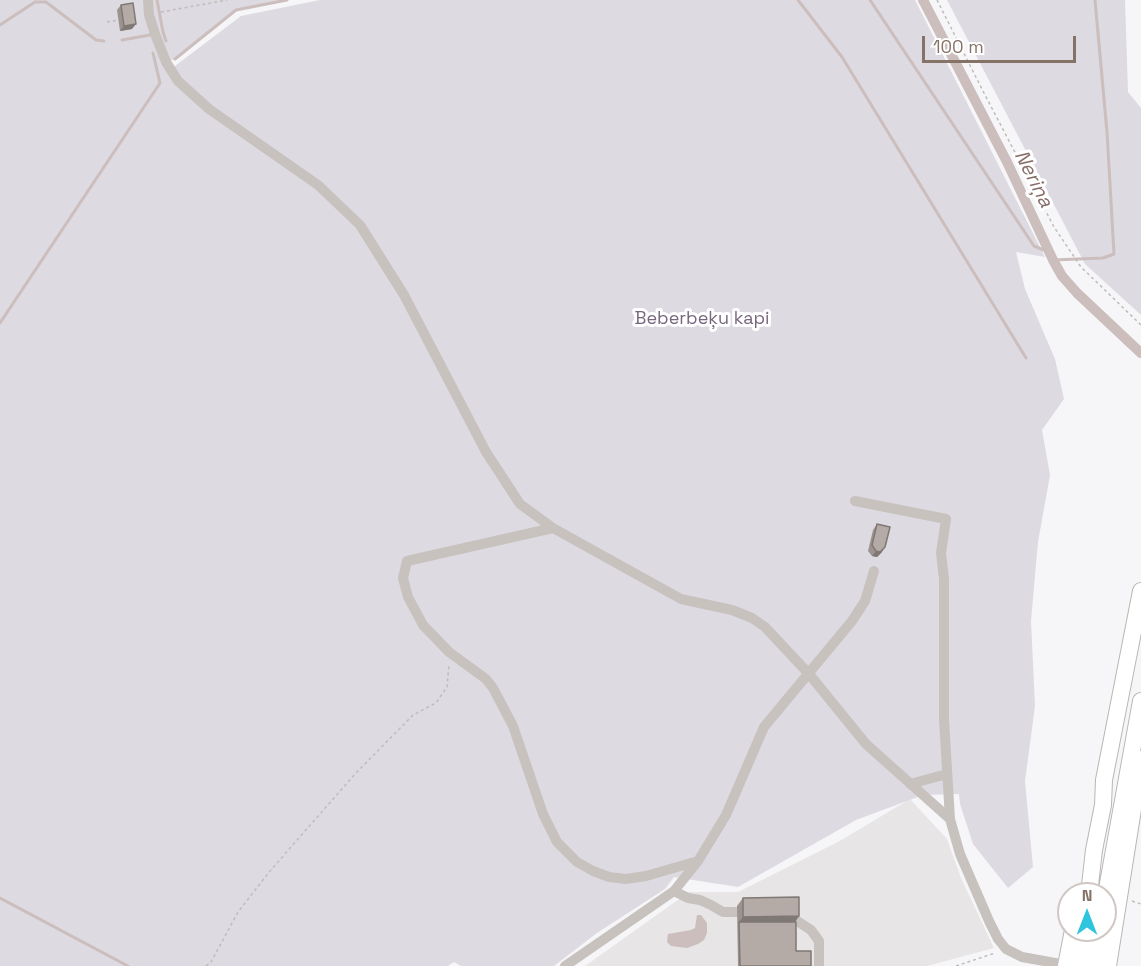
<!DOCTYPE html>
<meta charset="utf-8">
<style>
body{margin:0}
#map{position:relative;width:1141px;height:966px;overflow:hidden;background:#f6f6f8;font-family:"Space Grotesk",sans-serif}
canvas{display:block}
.north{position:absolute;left:1057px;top:882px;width:60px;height:60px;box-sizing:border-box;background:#fff;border:2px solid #cfc7c3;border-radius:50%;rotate:0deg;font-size:16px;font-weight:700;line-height:24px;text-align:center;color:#867368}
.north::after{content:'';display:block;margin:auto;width:21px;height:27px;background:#30c5de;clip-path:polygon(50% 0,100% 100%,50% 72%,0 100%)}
.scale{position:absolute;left:922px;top:36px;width:154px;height:27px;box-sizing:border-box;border:3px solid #867368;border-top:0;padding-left:8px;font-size:18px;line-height:21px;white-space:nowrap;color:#867368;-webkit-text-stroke:4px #fff;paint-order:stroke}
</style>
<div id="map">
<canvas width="1141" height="966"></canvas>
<div class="north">N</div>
<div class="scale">100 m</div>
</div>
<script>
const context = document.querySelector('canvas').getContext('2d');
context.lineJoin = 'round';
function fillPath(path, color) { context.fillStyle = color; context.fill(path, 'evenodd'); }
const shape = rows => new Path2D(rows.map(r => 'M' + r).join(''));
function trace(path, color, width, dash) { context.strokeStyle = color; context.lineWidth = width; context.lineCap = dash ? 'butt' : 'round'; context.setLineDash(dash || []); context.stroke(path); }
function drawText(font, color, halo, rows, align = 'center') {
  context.font = font + ' "Space Grotesk",sans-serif'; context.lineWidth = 6; context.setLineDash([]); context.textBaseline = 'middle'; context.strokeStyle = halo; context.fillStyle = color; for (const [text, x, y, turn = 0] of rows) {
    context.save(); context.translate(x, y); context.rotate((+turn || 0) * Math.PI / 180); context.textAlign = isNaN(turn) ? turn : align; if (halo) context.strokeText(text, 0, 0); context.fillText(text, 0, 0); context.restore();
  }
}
const built = shape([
 [910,799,947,839,961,878,994,948,927,966,585,966,689,892,738,892,838,842]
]);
const green = shape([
 [0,0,287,0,236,10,175,59,167,62,171,69,241,16,320,0,915,0,1045,257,1016,252,1025,289,1055,359,1064,399,1042,430,1050,475,1038,542,1031,621,1035,706,1025,781,1033,867,1008,888,973,844,960,804,959,794,923,795,856,820,738,887,674,877,665,889,597,933,554,966,461,966,454,962,448,966,0,966],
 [947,0,1125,0,1128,92,1141,108,1141,315,1085,264]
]);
const water = shape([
 [697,915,701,915,707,923,707,933,704,940,698,944,687,948,671,946,667,942,668,934,691,930,695,928]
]);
const stream = shape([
 [157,0,163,32,166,41],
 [798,0,842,57,1026,358],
 [870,0,1034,246,1051,253],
 [0,25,35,2,46,2,96,40,104,41],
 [122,40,150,35],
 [175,59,236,10,287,0],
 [1053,260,1103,258,1114,254,1107,132,1095,0],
 [0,323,160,83,153,53],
 [0,898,128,966]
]);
const canal = shape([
 [923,0,1007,162,1053,260,1062,276,1077,293,1141,353]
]);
const path = shape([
 [937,0,985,95,1054,227,1081,267,1141,325],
 [161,12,227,0],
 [107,22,118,20],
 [1132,901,1141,904],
 [206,966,211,962,238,912,270,871,355,774,413,715,436,703,447,687,449,664],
 [956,966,995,953]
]);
const minor = shape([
 [148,0,149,15,155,34,166,62,178,81,209,109,318,185,360,225,404,295,486,452,520,504,553,528,681,599,732,610,752,618,765,627,809,674,866,744,950,819],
 [855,501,946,519,941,553,944,579,944,719,950,819,960,854,989,921,998,939,1006,949,1022,957,1066,965],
 [553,528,407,561,403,578,408,597,423,625,449,652,486,679,493,688,513,726,543,814,557,842,577,862,593,871,609,877,626,879,646,876,698,861],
 [910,784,947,774],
 [674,891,688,898,700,900,711,905,723,912,737,912],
 [794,919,811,930,819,941,819,966],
 [565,966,674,891,698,861,726,815,764,727,852,621,865,601,874,571]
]);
const highway = shape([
 [1089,894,1094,850,1103,805,1104,780,1141,591],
 [1105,900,1141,701],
 [1066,966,1073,930],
 [1080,966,1085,930],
 [1093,966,1100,930],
 [1108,966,1141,759]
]);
const wall = shape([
 [121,5,132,29,120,31,117,10],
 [877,524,882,552,877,557,872,556,868,551,873,530],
 [743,898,796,922,796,951,811,966,738,966,737,906]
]);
const shadedWall = shape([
 [136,24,132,29,120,31,124,26],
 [885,547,882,552,877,557,872,556,876,551],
 [799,916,794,924,739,922,743,917]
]);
const building = shape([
 [133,3,136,24,124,26,121,5,133,3],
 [877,524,890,527,885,547,880,552,876,551,872,545,877,524],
 [799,897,799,916,743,917,743,898,799,897],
 [739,922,796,922,796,951,811,951,811,966,740,966,739,922]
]);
const parkNames = [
 ["Beberbeķu kapi",702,319]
];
const waterNames = [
 ["Neriņa",1033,179,63]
];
fillPath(built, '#e7e5e6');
fillPath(green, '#dddae2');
fillPath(water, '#cbbebc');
trace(stream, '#cbbebc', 3);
trace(canal, '#cbbebc', 10);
trace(highway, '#bbb6b3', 18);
trace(path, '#c0bcba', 1.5, [3, 3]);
trace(minor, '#c8c2bf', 10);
trace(highway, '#fff', 16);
fillPath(wall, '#9c938f');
fillPath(shadedWall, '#7f7874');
fillPath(building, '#b5aba6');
trace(building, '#7f7874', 1.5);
drawText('18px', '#77677d', '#fff', parkNames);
drawText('italic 20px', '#886e69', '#fff', waterNames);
</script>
